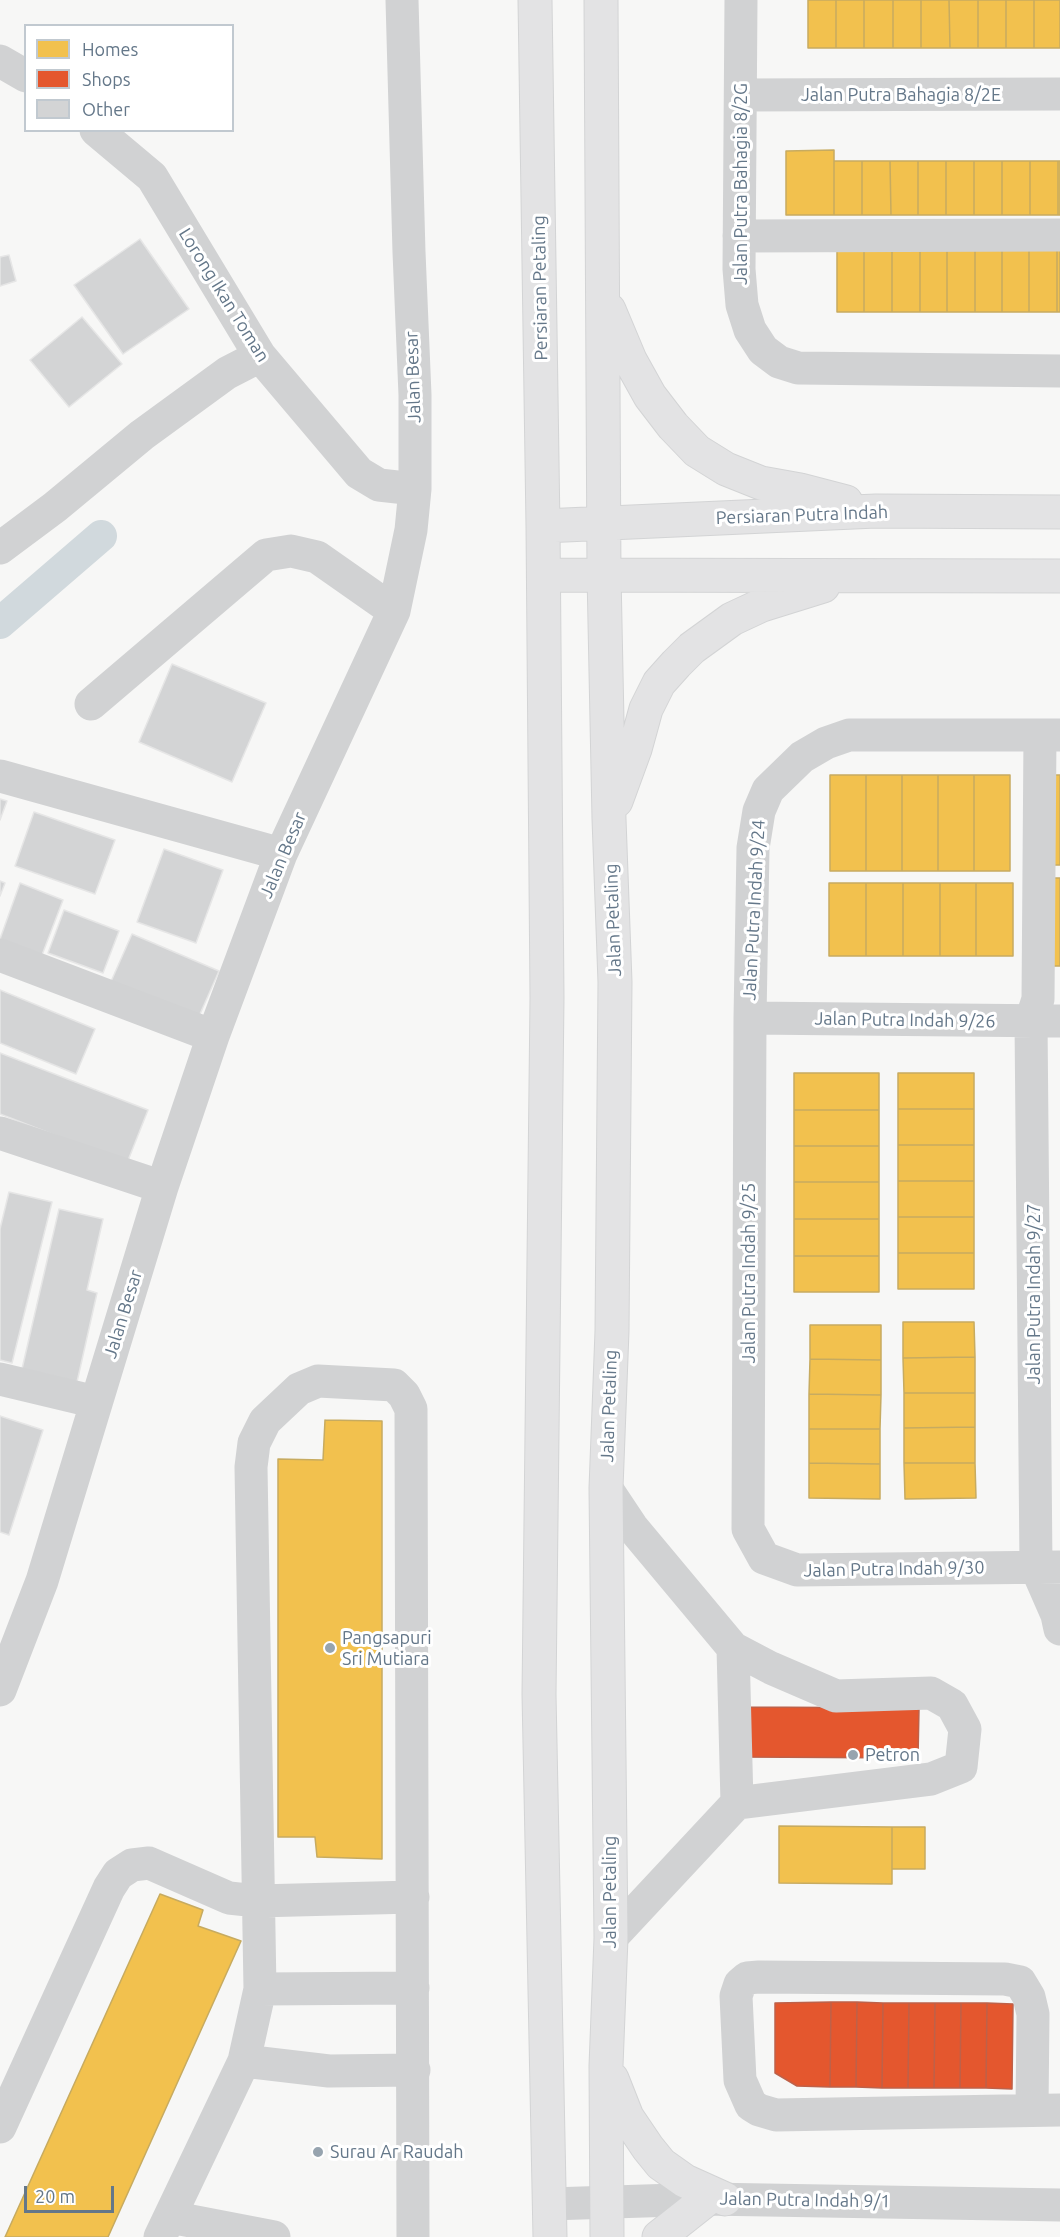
<!DOCTYPE html>
<style>
body{margin:0}
#map{position:relative;width:1060px;height:2237px;overflow:hidden;background:#f7f7f6;font-family:Ubuntu,sans-serif}
canvas{display:block}
.legend{position:absolute;left:24px;top:24px;width:210px;height:108px;box-sizing:border-box;background:#fff;border:2px solid #c1c9d0;margin:0;padding:8px 10px;list-style:none;font-size:18px;color:#647789}
.legend li{display:flex;align-items:center;gap:12px;height:30px}
.legend b{width:30px;border:2px solid #c1c9d0}
.scale{position:absolute;left:24px;top:2186px;width:90px;height:27px;box-sizing:border-box;border:3px solid #647789;border-top:0;padding-left:8px;font-size:18px;line-height:21px;white-space:nowrap;color:#647789;-webkit-text-stroke:4px #fff;paint-order:stroke}
</style>
<div id="map">
<canvas width="1060" height="2237"></canvas>
<ul class="legend">
<li><b style="height:16px;background:#f2c14e"></b>Homes</li>
<li><b style="height:16px;background:#e4572e"></b>Shops</li>
<li><b style="height:16px;background:#d3d4d5"></b>Other</li>
</ul>
<div class="scale">20 m</div>
</div>
<script>
const context = document.querySelector('canvas').getContext('2d');
context.lineJoin = 'round';
function fillPath(path, color) { context.fillStyle = color; context.fill(path, 'evenodd'); }
const shape = rows => new Path2D(rows.map(r => 'M' + r).join(''));
function trace(path, color, width, dash) { context.strokeStyle = color; context.lineWidth = width; context.lineCap = dash ? 'butt' : 'round'; context.setLineDash(dash || []); context.stroke(path); }
function drawText(font, color, halo, rows, align = 'center') {
  context.font = font + ' Ubuntu,sans-serif'; context.lineWidth = 6; context.setLineDash([]); context.textBaseline = 'middle'; context.strokeStyle = halo; context.fillStyle = color; for (const [text, x, y, turn = 0] of rows) {
    context.save(); context.translate(x, y); context.rotate((+turn || 0) * Math.PI / 180); context.textAlign = isNaN(turn) ? turn : align; if (halo) context.strokeText(text, 0, 0); context.fillText(text, 0, 0); context.restore();
  }
}
const homes = shape([
 [808,0,836,0,836,48,808,48,808,0],
 [836,0,864,0,864,48,836,48,836,0],
 [864,0,893,0,893,48,864,48,864,0],
 [893,0,921,0,921,48,893,48,893,0],
 [921,0,949,0,950,48,921,48,921,0],
 [949,0,978,0,978,48,950,48,949,0],
 [978,0,1006,0,1006,48,978,48,978,0],
 [1006,0,1034,0,1034,48,1006,48,1006,0],
 [1034,0,1060,0,1060,48,1034,48,1034,0],
 [834,150,834,215,786,215,786,151,834,150],
 [834,161,862,161,862,215,834,215,834,161],
 [862,161,890,161,891,215,862,215,862,161],
 [890,161,918,161,918,215,891,215,890,161],
 [918,161,946,161,946,215,918,215,918,161],
 [946,161,974,161,974,215,946,215,946,161],
 [974,161,1002,161,1002,215,974,215,974,161],
 [1002,161,1030,161,1030,215,1002,215,1002,161],
 [1030,161,1058,161,1058,215,1030,215,1030,161],
 [1058,161,1060,161,1060,215,1058,215,1058,161],
 [837,246,864,246,864,312,837,312,837,246],
 [864,246,892,246,892,312,864,312,864,246],
 [892,246,920,246,920,312,892,312,892,246],
 [920,246,947,246,947,312,920,312,920,246],
 [947,246,975,246,975,312,947,312,947,246],
 [975,246,1002,246,1002,312,975,312,975,246],
 [1002,246,1029,246,1029,312,1002,312,1002,246],
 [1029,246,1057,246,1057,312,1029,312,1029,246],
 [1057,246,1060,246,1060,312,1057,312,1057,246],
 [830,775,866,775,866,871,830,871,830,775],
 [866,775,902,775,902,871,866,871,866,775],
 [902,775,938,775,938,871,902,871,902,775],
 [938,775,974,775,974,871,938,871,938,775],
 [974,775,1010,775,1010,871,974,871,974,775],
 [1053,775,1060,775,1060,865,1053,865,1053,775],
 [1052,878,1060,878,1060,966,1052,966,1052,878],
 [829,883,866,883,866,956,829,956,829,883],
 [866,883,903,883,903,956,866,956,866,883],
 [903,883,940,883,940,956,903,956,903,883],
 [940,883,976,883,976,956,940,956,940,883],
 [976,883,1013,883,1013,956,976,956,976,883],
 [794,1073,879,1073,879,1110,794,1110,794,1073],
 [898,1073,974,1073,974,1109,898,1109,898,1073],
 [898,1109,974,1109,974,1145,898,1145,898,1109],
 [794,1110,879,1110,879,1146,794,1146,794,1110],
 [898,1145,974,1145,974,1181,898,1181,898,1145],
 [794,1146,879,1146,879,1182,794,1182,794,1146],
 [898,1181,974,1181,974,1217,898,1217,898,1181],
 [794,1182,879,1182,879,1219,794,1219,794,1182],
 [898,1217,974,1217,974,1253,898,1253,898,1217],
 [794,1219,879,1219,879,1256,794,1256,794,1219],
 [898,1253,974,1253,974,1289,898,1289,898,1253],
 [794,1256,879,1256,879,1292,794,1292,794,1256],
 [903,1322,974,1322,975,1357,903,1358,903,1322],
 [810,1325,881,1325,881,1360,810,1359,810,1325],
 [975,1357,975,1393,904,1393,903,1358,975,1357],
 [810,1359,881,1360,881,1395,809,1394,810,1359],
 [904,1393,975,1393,975,1427,904,1428,904,1393],
 [809,1394,881,1395,880,1429,809,1429,809,1394],
 [325,1420,382,1421,382,1859,317,1857,315,1837,278,1837,278,1459,323,1460,325,1420],
 [975,1427,975,1463,904,1463,904,1428,975,1427],
 [809,1429,880,1429,880,1464,809,1463,809,1429],
 [809,1463,880,1464,880,1499,809,1498,809,1463],
 [904,1463,975,1463,976,1498,905,1499,904,1463],
 [779,1826,892,1827,892,1884,779,1883,779,1826],
 [892,1827,925,1827,925,1869,892,1869,892,1827],
 [160,1894,203,1910,198,1926,241,1941,108,2237,5,2237,160,1894]
]);
const shops = shape([
 [742,1707,919,1708,918,1758,741,1757,742,1707],
 [831,2002,857,2002,856,2087,830,2087,831,2002],
 [831,2002,830,2087,797,2086,775,2073,775,2003,831,2002],
 [857,2002,883,2003,882,2088,856,2087,857,2002],
 [883,2003,909,2003,908,2088,882,2088,883,2003],
 [909,2003,935,2003,934,2088,908,2088,909,2003],
 [935,2003,961,2003,960,2088,934,2088,935,2003],
 [961,2003,987,2003,986,2088,960,2088,961,2003],
 [987,2003,1013,2004,1012,2089,986,2088,987,2003]
]);
const canal = shape([
 [0,623,101,536]
]);
const building = shape([
 [140,239,189,309,123,354,74,285,140,239],
 [9,255,16,281,0,286,0,257,9,255],
 [82,317,122,364,69,407,30,360,82,317],
 [172,664,266,703,232,782,139,742,172,664],
 [0,799,7,801,0,820,0,799],
 [34,812,115,840,95,894,15,866,34,812],
 [164,849,223,870,196,943,137,922,164,849],
 [0,881,5,883,0,896,0,881],
 [20,883,63,900,42,955,0,939,20,883],
 [64,910,119,931,103,973,48,953,64,910],
 [132,934,219,971,196,1023,109,986,132,934],
 [0,990,95,1029,76,1074,0,1043,0,990],
 [0,1053,148,1110,127,1163,0,1114,0,1053],
 [9,1192,52,1202,12,1363,0,1360,0,1229,9,1192],
 [59,1209,103,1219,87,1290,97,1293,77,1382,22,1369,59,1209],
 [0,1416,43,1430,9,1535,0,1532,0,1416]
]);
const minor = shape([
 [741,0,739,269,742,305,750,330,763,350,779,362,798,368,1060,371],
 [0,61,26,76],
 [741,95,1060,94],
 [96,130,152,177,260,356,359,473,379,485,415,489],
 [739,236,1060,235],
 [0,548,55,507,142,435,227,373,260,356],
 [91,704,266,555,291,551,317,557,394,611],
 [1040,735,1038,999,1031,1021,1036,1567,1057,1615,1060,1629],
 [1060,735,849,735,826,743,802,757,768,790,759,811,753,848,750,1018,748,1529,764,1558,797,1570,1060,1567],
 [0,776,281,854],
 [0,955,213,1036],
 [750,1018,1060,1021],
 [0,1133,162,1187],
 [0,1379,96,1402],
 [606,1488,632,1527,733,1648,737,1803,611,1938],
 [733,1648,771,1668,836,1696,931,1693,952,1705,965,1729,961,1767,931,1779,737,1803],
 [0,1690,42,1581,162,1187,213,1036,281,854,394,611,411,530,415,489,415,395,409,252,402,0],
 [260,1989,413,1988],
 [244,2061,329,2071,414,2070],
 [1032,2109,1033,2014,1029,1997,1020,1982,1005,1979,759,1977,747,1978,740,1984,736,1996,740,2080,751,2105,759,2110,776,2115,1060,2110],
 [0,2127,109,1888,118,1874,132,1865,149,1863,229,1898,257,1901,413,1897],
 [550,2204,707,2199,1060,2205],
 [170,2217,274,2237],
 [160,2237,244,2061,260,1989,251,1467,254,1443,265,1421,299,1389,318,1381,394,1385,404,1395,411,1409,413,2237]
]);
const major = shape([
 [535,0,543,526,547,998,539,1694,550,2237],
 [601,0,604,574,609,819,615,982,612,1331,606,1488,611,1938,606,2066,607,2237],
 [609,310,630,360,650,396,673,426,697,451,726,469,761,483,800,490,846,502],
 [543,526,876,511,1060,512],
 [544,575,1060,576],
 [616,801,635,749,646,709,659,683,676,664,692,648,732,619,762,605,823,586],
 [612,2079,627,2117,648,2148,661,2164,685,2181,725,2199],
 [659,2237,707,2199]
]);
const markers = [
 [330,1648,6,"#97a4af"],
 [853,1755,6,"#97a4af"],
 [318,2152,6,"#97a4af"]
];
const streetNames = [
 ["Jalan Putra Bahagia 8/2E",901,95],
 ["Jalan Putra Bahagia 8/2G",741,184,-90],
 ["Persiaran Petaling",540,288,-91],
 ["Lorong Ikan Toman",224,295,58],
 ["Jalan Besar",413,377,-92],
 ["Persiaran Putra Indah",802,515,-2],
 ["Jalan Besar",283,855,-67],
 ["Jalan Putra Indah 9/24",754,910,-87],
 ["Jalan Petaling",613,920,-92],
 ["Jalan Putra Indah 9/26",905,1020,1],
 ["Jalan Putra Indah 9/25",749,1273,-90],
 ["Jalan Putra Indah 9/27",1034,1294,-90],
 ["Jalan Besar",123,1314,-73],
 ["Jalan Petaling",609,1406,-88],
 ["Jalan Putra Indah 9/30",894,1569,-1],
 ["Jalan Petaling",610,1892,-90],
 ["Jalan Putra Indah 9/1",805,2200,1]
];
const poiNames = [
 ["Pangsapuri",342,1638],
 ["Sri Mutiara",342,1659],
 ["Petron",865,1755],
 ["Surau Ar Raudah",330,2152]
];
fillPath(homes, '#f2c14e');
trace(homes, '#c7ab60', 1.5);
fillPath(shops, '#e4572e');
trace(shops, '#be6149', 1.5);
trace(canal, '#d1d9dd', 32);
fillPath(building, '#d3d4d5');
trace(building, '#e6e6e6', 1.5);
trace(major, '#d3d4d5', 35);
trace(minor, '#d1d2d3', 33);
trace(major, '#e3e3e4', 33);
for (const [x, y, r, color] of markers) { const dot = new Path2D(); dot.arc(x, y, r, 0, 2 * Math.PI); context.fillStyle = color; context.fill(dot); trace(dot, '#fff', 2); }
drawText('18px', '#647789', '#fff', streetNames);
drawText('18px', '#647789', '#fff', poiNames, 'left');
</script>
